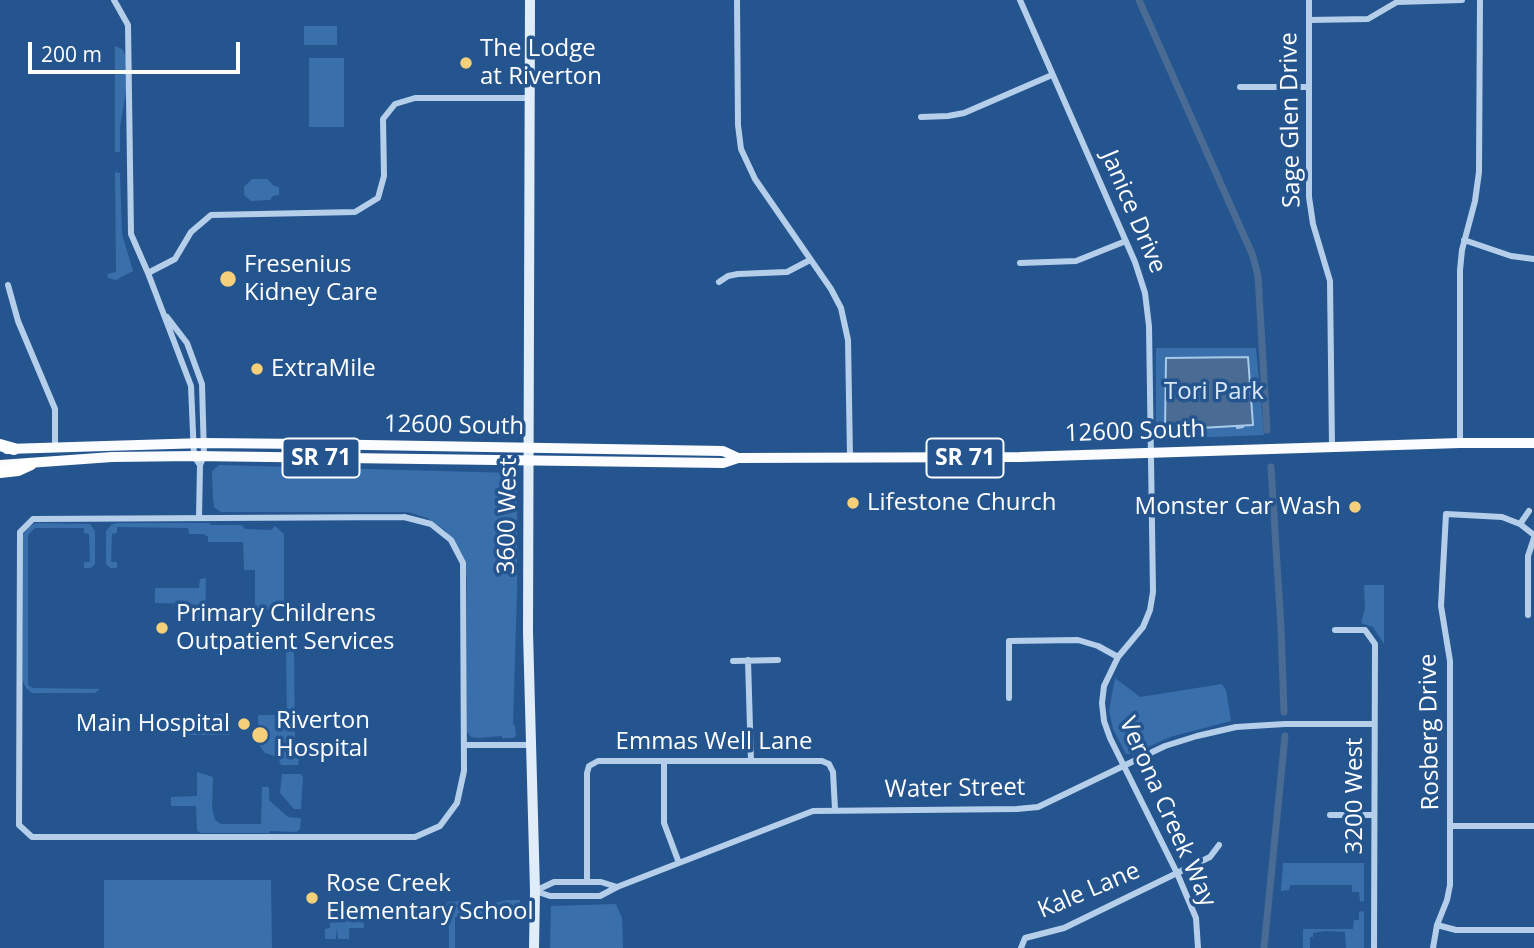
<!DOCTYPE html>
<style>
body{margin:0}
#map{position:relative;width:1534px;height:948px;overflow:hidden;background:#25558f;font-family:"Open Sans",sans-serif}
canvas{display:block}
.scale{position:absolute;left:28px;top:42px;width:212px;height:32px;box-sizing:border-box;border:4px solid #fff;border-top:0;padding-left:9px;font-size:21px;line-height:24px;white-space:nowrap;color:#fff;-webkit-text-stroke:5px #25558f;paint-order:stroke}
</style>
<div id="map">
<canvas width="1534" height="948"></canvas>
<div class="scale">200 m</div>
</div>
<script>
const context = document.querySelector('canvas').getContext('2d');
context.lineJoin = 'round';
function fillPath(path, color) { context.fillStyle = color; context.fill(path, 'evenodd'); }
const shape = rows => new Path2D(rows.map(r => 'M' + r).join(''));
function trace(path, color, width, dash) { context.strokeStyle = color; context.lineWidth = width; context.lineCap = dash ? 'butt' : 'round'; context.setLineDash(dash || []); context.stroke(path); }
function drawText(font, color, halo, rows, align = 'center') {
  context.font = font + ' "Open Sans",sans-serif'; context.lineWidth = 7; context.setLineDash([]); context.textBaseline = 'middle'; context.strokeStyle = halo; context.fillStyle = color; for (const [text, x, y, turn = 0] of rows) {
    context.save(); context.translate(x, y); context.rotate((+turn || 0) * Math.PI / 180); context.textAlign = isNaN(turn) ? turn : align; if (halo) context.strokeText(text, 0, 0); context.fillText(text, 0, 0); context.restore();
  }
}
const green = shape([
 [304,26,337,26,337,45,304,45],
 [115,46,122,49,126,56,126,92,120,127,120,152,115,152],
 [309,58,344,58,344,127,309,127],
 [115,172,120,173,122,234,133,271,116,280,108,278,107,274,116,272],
 [252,179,267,179,274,186,279,187,279,195,273,196,270,200,251,201,244,195,244,187],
 [1156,348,1256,348,1264,435,1165,439,1159,437,1156,430],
 [219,465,514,473,517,479,517,592,513,725,515,725,516,736,513,738,502,738,502,736,477,738,471,737,467,732,467,579,464,558,445,530,427,518,408,512,221,512,214,507,213,499,212,471],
 [36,523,90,524,95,531,95,564,91,568,84,568,84,562,90,562,89,534,84,533,84,528,35,528,28,535,28,685,33,688,100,689,95,693,32,693,26,688,23,681,23,535,29,526],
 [118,523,210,523,210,525,242,525,245,529,271,530,275,526,284,534,284,606,282,609,264,610,255,615,255,570,244,570,243,542,208,542,208,537,204,534,189,534,188,528,117,527,117,533,112,534,111,562,117,562,117,568,110,568,106,564,106,531,112,524],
 [206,578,205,621,195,622,192,604,155,603,155,588,199,588,200,579],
 [1364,585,1384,585,1384,644,1373,627,1361,623,1365,608],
 [286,651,294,651,295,755,300,756,298,765,281,765,278,757,265,753,259,745,258,715,287,715],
 [1115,678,1140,697,1222,684,1226,690,1231,721,1170,737,1133,754,1126,754,1113,729,1109,710],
 [215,714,230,714,230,735,181,735,181,729,206,729,207,718,215,718],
 [197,772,213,777,212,808,215,820,221,824,261,824,262,787,269,787,269,800,288,817,301,818,300,829,296,832,270,831,269,833,200,833,197,830,196,806,171,806,171,797,197,796],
 [282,774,301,774,303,777,301,809,294,809,280,793],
 [1283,863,1364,863,1364,902,1360,901,1359,892,1352,892,1352,885,1290,885,1289,890,1281,891],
 [104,880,271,880,272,948,104,948],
 [507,900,520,900,520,917,455,917,455,948,449,948,449,919,442,918,443,909,448,902,462,901,463,908,495,908,495,903],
 [616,904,622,918,623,948,550,948,551,906],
 [330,908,363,908,364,928,349,928,349,939,338,939,337,928,336,939,325,939,325,929,330,928],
 [1364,911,1364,948,1346,948,1345,932,1325,931,1313,933,1313,937,1310,937,1310,948,1303,948,1303,929,1353,929,1354,920,1359,920,1359,912]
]);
const water = shape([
 [1248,357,1253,425,1165,430,1166,358,1248,357]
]);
const stream = shape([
 [1164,428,1167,432],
 [1237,428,1243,427],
 [1124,728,1125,730]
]);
const canal = shape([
 [1139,0,1253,256,1258,276,1267,430],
 [1271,467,1281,627,1284,712],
 [1264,948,1285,736]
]);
const minor = shape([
 [114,0,128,25,131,234,148,273,191,386,194,456,200,465],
 [737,0,738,125,741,149,755,179,831,289,841,308,848,340,850,457],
 [1020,0,1135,262,1145,293,1149,326,1153,592,1150,610,1143,627,1118,657,1104,686,1102,703,1104,721,1110,738,1177,873,1196,918,1198,948],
 [1309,0,1309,197,1313,224,1330,281,1332,447],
 [1309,20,1368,19,1397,2,1462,0],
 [1240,87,1309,87],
 [921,117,948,116,964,113,1052,75],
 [1464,240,1511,256,1534,259],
 [1020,263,1076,261,1126,241],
 [148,273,175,259,191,232,211,215,355,212,378,198,384,176,383,119,395,104,415,98,530,98],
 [719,282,728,276,738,274,787,272,810,260],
 [8,285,18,321,55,409,55,449],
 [167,317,187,343,202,384,204,456,200,465,199,518],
 [1460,443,1460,270,1462,250,1475,201,1479,172,1480,0],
 [404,517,431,524,451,540,463,563,464,771,457,803,440,826,415,837,32,837,19,825,20,532,33,519,404,517],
 [1520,524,1529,511],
 [1528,615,1528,556,1534,538],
 [1335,630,1365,630,1375,644,1374,948],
 [748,660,751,761],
 [733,661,778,660],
 [1009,698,1009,641,1078,640,1098,646,1118,657],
 [464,745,530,745],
 [664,761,664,823,679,863],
 [1330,815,1374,815],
 [1451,826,1534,826],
 [587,882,587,773,589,766,598,761,822,761,829,764,833,772,835,809],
 [535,891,550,896,600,896,617,887,813,811,1017,809,1038,807,1165,746,1197,736,1236,727,1285,724,1374,724],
 [535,891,554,882,601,882,617,887],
 [1437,925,1456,930,1534,930],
 [1021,948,1025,938,1064,928,1210,857,1219,845],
 [1433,948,1437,925,1447,900,1450,885,1450,661,1441,606,1446,514,1502,517,1520,524,1534,535]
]);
const secondary = shape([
 [530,0,528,632,535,891,534,948]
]);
const primary = shape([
 [7,449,204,443,309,444,723,451,738,458],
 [0,465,112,457,194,456,723,463,738,458,1020,457,1460,443,1534,443]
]);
const motorway = shape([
 [0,445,14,449],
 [0,472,18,470,31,464]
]);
const markers = [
 [466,63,7,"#f5cf7a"],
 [228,279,9,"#f5cf7a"],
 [257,369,7,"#f5cf7a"],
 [853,503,7,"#f5cf7a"],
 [1355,507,7,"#f5cf7a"],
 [162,628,7,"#f5cf7a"],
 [244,724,7,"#f5cf7a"],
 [260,735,9,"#f5cf7a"],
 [312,898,7,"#f5cf7a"]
];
const shields = [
 [321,458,77],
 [965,458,77]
];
const shieldNames = [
 ["SR 71",321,458],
 ["SR 71",965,458]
];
const poiNames = [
 ["The Lodge",480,49],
 ["at Riverton",480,77],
 ["Fresenius",244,265],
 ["Kidney Care",244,293],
 ["ExtraMile",271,369],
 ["Lifestone Church",867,503],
 ["Monster Car Wash",1341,507,"right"],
 ["Primary Childrens",176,614],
 ["Outpatient Services",176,642],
 ["Riverton",276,721],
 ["Hospital",276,749],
 ["Main Hospital",230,724,"right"],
 ["Rose Creek",326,884],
 ["Elementary School",326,912]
];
const streetNames = [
 ["Sage Glen Drive",1291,120,-91],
 ["Janice Drive",1133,212,67],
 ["12600 South",454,426,1],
 ["12600 South",1135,432,-2],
 ["3600 West",508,516,-89],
 ["Rosberg Drive",1430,732,-91],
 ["Emmas Well Lane",714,742],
 ["Water Street",955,789,-1],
 ["3200 West",1355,796,-90],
 ["Verona Creek Way",1167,812,66],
 ["Kale Lane",1089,891,-23]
];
const parkNames = [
 ["Tori Park",1214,392]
];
fillPath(green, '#396fab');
fillPath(water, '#496b94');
trace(water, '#aacaec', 2);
trace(stream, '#aacaec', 2);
trace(canal, '#496b94', 7);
trace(minor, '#b5cfeb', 6);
trace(secondary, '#e1ecf9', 10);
trace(primary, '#fafcff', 10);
trace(motorway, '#fff', 12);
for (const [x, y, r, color] of markers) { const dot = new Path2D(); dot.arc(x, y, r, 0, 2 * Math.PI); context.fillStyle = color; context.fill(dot); trace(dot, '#25558f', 2.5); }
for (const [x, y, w] of shields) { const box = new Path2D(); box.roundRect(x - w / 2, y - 19.5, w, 39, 5); context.fillStyle = '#25558f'; context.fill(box); trace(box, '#fff', 2); }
drawText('bold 23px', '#fff', null, shieldNames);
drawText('24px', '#fff', '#25558f', poiNames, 'left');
drawText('24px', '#fff', '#25558f', streetNames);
drawText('24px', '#dae8f8', '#25558f', parkNames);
</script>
